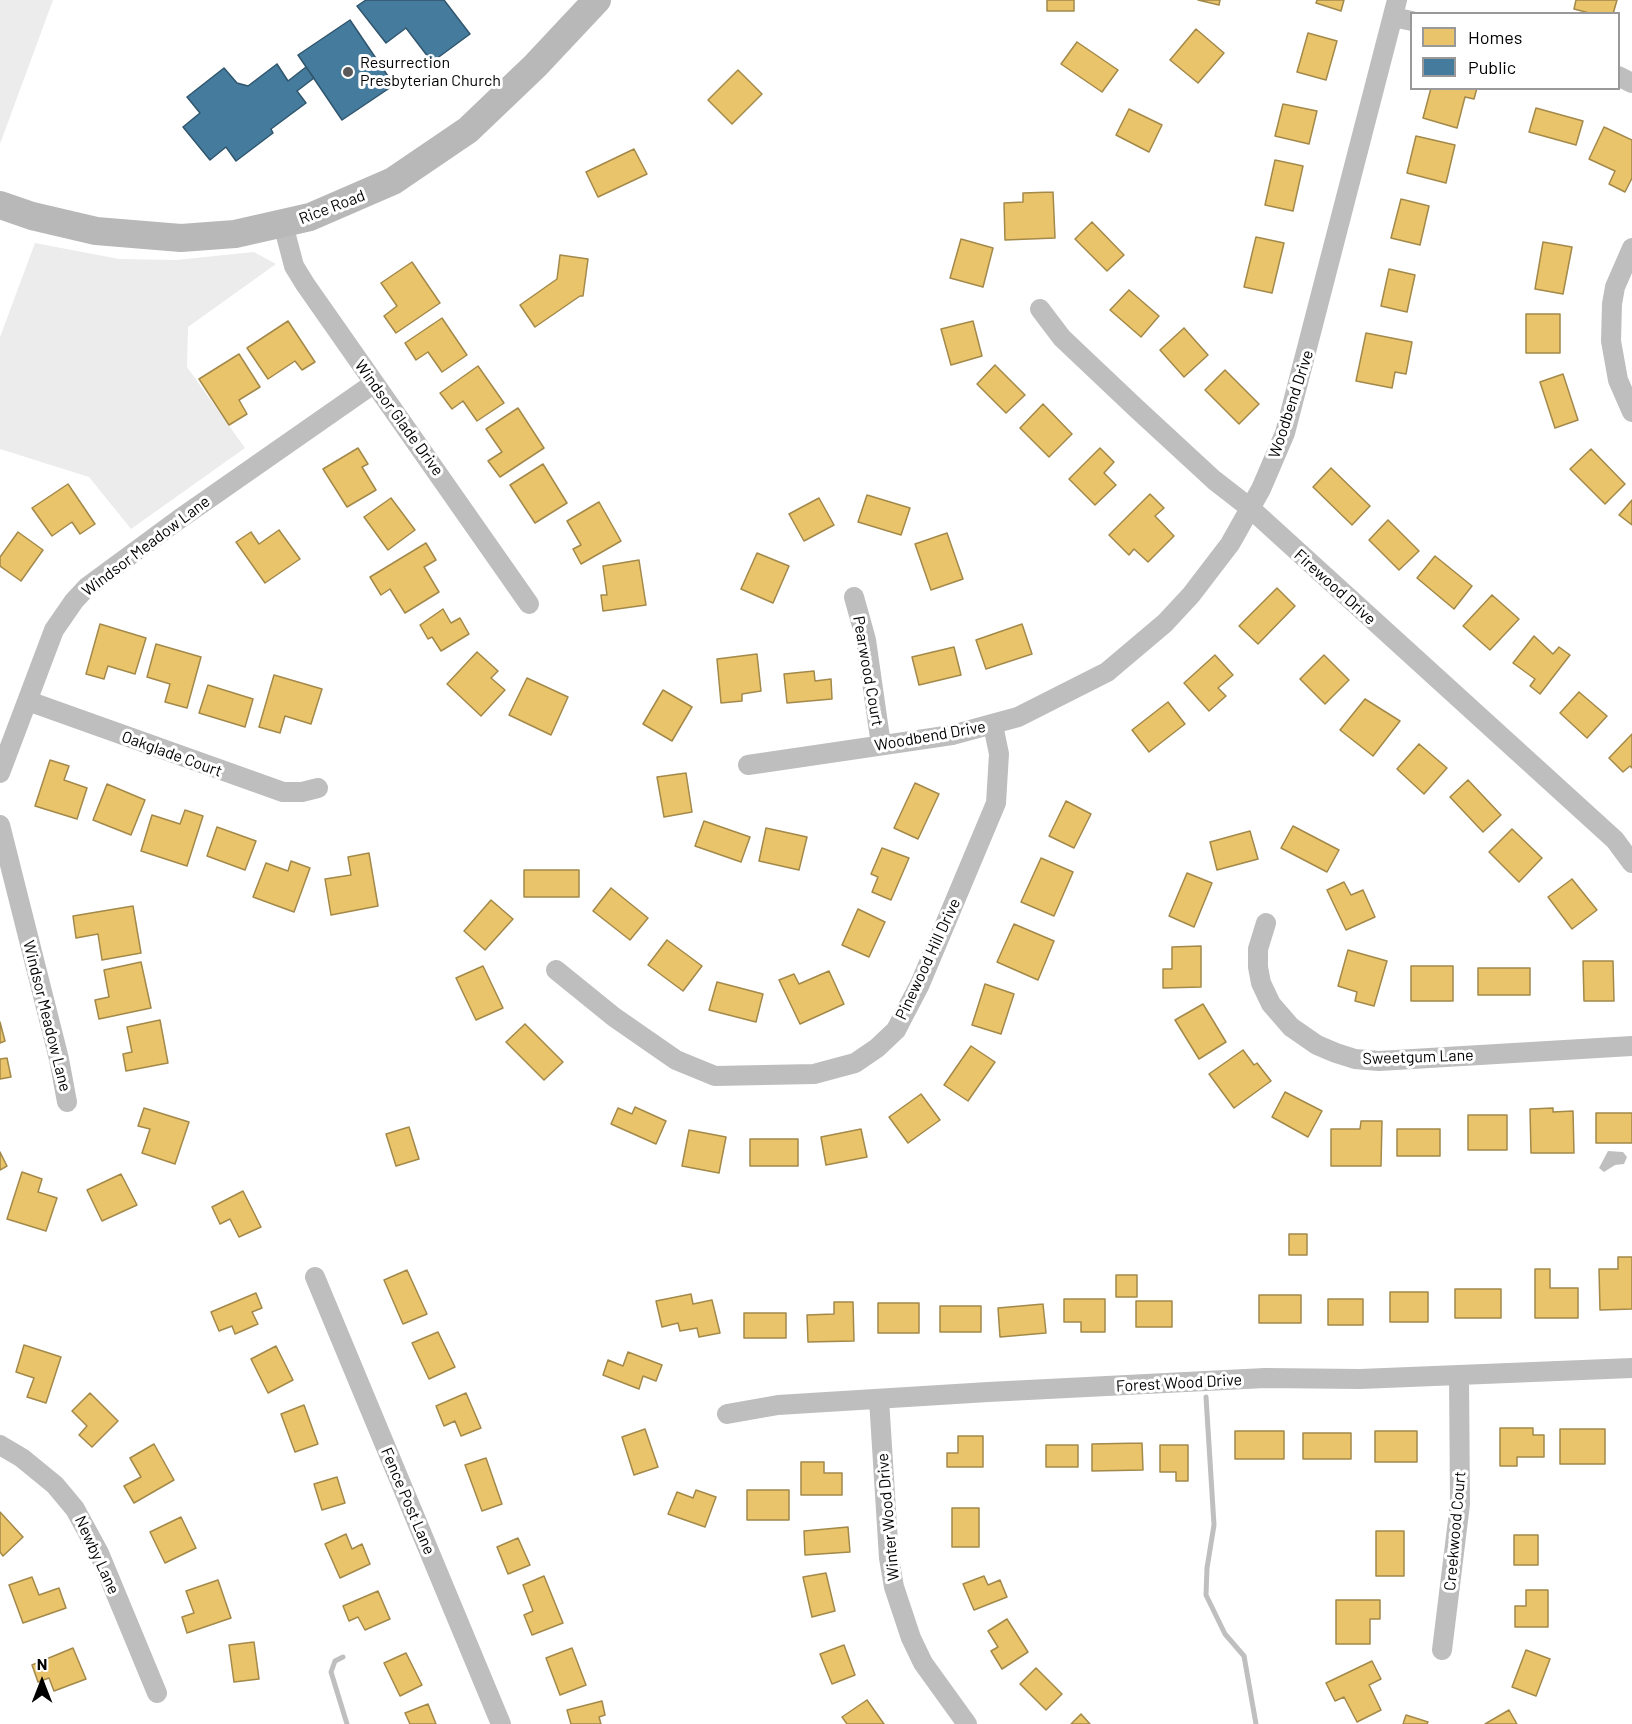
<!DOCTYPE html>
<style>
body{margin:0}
#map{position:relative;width:1632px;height:1724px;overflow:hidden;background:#fff;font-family:Barlow,sans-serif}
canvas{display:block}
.legend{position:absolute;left:1410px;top:12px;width:210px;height:78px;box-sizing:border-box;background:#fff;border:2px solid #999;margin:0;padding:8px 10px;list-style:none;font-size:18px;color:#000}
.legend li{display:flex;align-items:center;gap:12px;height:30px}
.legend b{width:30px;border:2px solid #999}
.north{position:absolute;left:12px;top:1652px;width:60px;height:60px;-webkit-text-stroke:4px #fff;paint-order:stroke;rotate:0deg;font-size:16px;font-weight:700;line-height:24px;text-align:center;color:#000}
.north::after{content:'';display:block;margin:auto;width:21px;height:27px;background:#000;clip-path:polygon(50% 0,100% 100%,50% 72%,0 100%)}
</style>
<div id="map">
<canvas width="1632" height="1724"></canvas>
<ul class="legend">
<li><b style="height:16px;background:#e9c46a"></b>Homes</li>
<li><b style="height:16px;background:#457b9d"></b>Public</li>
</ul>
<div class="north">N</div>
</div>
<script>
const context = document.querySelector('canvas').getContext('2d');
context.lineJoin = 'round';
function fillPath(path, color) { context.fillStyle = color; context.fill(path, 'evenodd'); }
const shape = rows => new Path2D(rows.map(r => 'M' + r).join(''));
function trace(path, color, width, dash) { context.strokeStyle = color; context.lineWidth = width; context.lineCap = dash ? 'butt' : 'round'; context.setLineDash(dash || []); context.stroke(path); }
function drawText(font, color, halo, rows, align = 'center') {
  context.font = font + ' Barlow,sans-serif'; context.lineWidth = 6; context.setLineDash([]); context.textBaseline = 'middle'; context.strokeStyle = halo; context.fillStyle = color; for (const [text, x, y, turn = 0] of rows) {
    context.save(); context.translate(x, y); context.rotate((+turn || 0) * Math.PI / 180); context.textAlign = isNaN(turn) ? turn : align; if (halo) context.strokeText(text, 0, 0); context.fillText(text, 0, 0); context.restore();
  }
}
const green = shape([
 [0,0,53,0,0,144],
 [35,243,119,259,176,260,254,252,276,264,188,327,187,367,245,448,131,529,89,477,0,449,0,337]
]);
const water = shape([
 [1608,1151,1623,1152,1627,1157,1624,1164,1615,1165,1604,1172,1599,1168]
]);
const homes = shape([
 [1047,0,1074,0,1074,11,1047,11,1047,0],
 [1198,0,1220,0,1219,5,1198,0],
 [1317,0,1344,0,1341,11,1316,3,1317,0],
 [1576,0,1617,0,1613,14,1593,14,1574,9,1576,0],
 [1196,29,1224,53,1198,83,1170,60,1196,29],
 [1308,33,1337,41,1326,80,1297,72,1308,33],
 [1077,42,1118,70,1102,92,1061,64,1077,42],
 [738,70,762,94,732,124,708,100,738,70],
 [1431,88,1477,88,1474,99,1465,97,1457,128,1423,118,1431,88],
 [1283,104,1317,111,1309,144,1275,136,1283,104],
 [1536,108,1583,121,1576,145,1529,132,1536,108],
 [1129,109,1162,125,1149,152,1116,135,1129,109],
 [1604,127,1632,140,1632,178,1625,192,1609,184,1615,171,1589,159,1604,127],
 [1416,136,1455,145,1446,183,1407,173,1416,136],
 [634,149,647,174,598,197,586,172,634,149],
 [1275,160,1303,166,1293,211,1265,205,1275,160],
 [1053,192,1055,238,1005,240,1004,203,1023,202,1023,193,1053,192],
 [1401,199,1429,206,1420,245,1391,238,1401,199],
 [1092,222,1124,255,1107,271,1075,239,1092,222],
 [1256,237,1284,243,1272,293,1244,287,1256,237],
 [961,239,993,248,983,287,950,278,961,239],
 [1543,242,1572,247,1563,294,1535,289,1543,242],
 [560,255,588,259,583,296,580,296,535,327,520,305,557,279,560,255],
 [412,262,440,303,396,333,384,316,397,306,381,283,412,262],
 [1389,269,1415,275,1407,312,1381,306,1389,269],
 [1129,290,1159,316,1141,337,1110,310,1129,290],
 [1526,314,1560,314,1560,353,1526,353,1526,314],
 [442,318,467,355,442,372,428,352,416,360,405,343,442,318],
 [288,321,315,362,302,370,295,361,268,379,247,348,288,321],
 [973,321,982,356,951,365,941,329,973,321],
 [1184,328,1208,355,1184,377,1160,350,1184,328],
 [1366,333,1412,342,1406,374,1395,372,1392,388,1356,381,1366,333],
 [239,354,260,387,239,400,247,414,229,425,199,379,239,354],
 [995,365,1025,395,1006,413,977,384,995,365],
 [478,366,504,403,477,421,463,401,452,409,440,393,478,366],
 [1225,370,1259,404,1239,424,1205,390,1225,370],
 [1563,374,1578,420,1555,428,1540,382,1563,374],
 [1043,404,1072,434,1049,457,1020,428,1043,404],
 [518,408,544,448,500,477,488,461,502,452,486,429,518,408],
 [358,448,368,464,362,467,376,490,347,507,323,469,358,448],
 [1100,448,1114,462,1104,473,1116,485,1095,505,1069,479,1100,448],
 [1591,449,1625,484,1605,504,1570,469,1591,449],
 [543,464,567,503,535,523,510,485,543,464],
 [1331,468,1370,506,1352,525,1313,487,1331,468],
 [68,484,95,524,80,534,72,522,52,536,32,508,68,484],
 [1150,494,1164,508,1155,516,1174,536,1148,562,1134,549,1129,555,1109,535,1150,494],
 [867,495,910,508,901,535,858,522,867,495],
 [391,498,415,530,388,550,364,517,391,498],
 [819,498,834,525,804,541,789,514,819,498],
 [1632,500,1632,525,1619,515,1632,500],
 [599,502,621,541,581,564,573,549,581,545,567,521,599,502],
 [1388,520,1419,551,1399,570,1369,540,1388,520],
 [279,530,300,559,265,583,236,542,251,532,259,544,279,530],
 [18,532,43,550,21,581,0,566,0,557,18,532],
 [947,533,963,579,931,590,915,544,947,533],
 [426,543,436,560,424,567,439,592,405,613,390,589,381,595,370,577,426,543],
 [757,553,789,566,773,603,741,589,757,553],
 [1435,556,1472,586,1454,609,1417,578,1435,556],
 [639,560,646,605,603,611,601,595,607,595,603,566,639,560],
 [1277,588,1295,606,1258,644,1239,626,1277,588],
 [1492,595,1519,619,1490,650,1463,626,1492,595],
 [443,609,451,623,460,618,469,634,441,651,432,637,428,639,420,625,443,609],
 [100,624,146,638,135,674,108,666,104,679,86,674,100,624],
 [1022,624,1032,654,986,669,976,640,1022,624],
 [1534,636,1553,654,1559,647,1570,655,1540,694,1530,686,1535,679,1513,663,1534,636],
 [156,644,201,657,187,708,165,702,170,684,147,677,156,644],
 [954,647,961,675,919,685,912,657,954,647],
 [477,652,498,671,491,678,505,690,481,716,447,684,477,652],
 [757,654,761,691,742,694,742,701,721,703,717,659,757,654],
 [1215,655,1233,675,1218,688,1226,696,1209,711,1184,683,1215,655],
 [1324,655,1349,680,1325,704,1300,679,1324,655],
 [814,671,815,681,831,679,832,699,787,703,784,674,814,671],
 [274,675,322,689,311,724,285,716,280,733,259,727,274,675],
 [527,678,568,697,551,735,509,715,527,678],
 [208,685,253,699,245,727,199,713,208,685],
 [663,690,692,707,672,741,643,724,663,690],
 [1579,692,1607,716,1587,738,1560,713,1579,692],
 [1365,699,1400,721,1373,756,1340,730,1365,699],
 [1168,702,1185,724,1149,752,1132,730,1168,702],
 [1632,734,1632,768,1630,766,1623,772,1609,758,1632,734],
 [1419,744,1447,768,1424,794,1397,769,1419,744],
 [50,760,69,766,64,780,87,788,77,819,35,806,50,760],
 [686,773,692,812,664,817,657,777,686,773],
 [1468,780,1501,815,1483,832,1450,797,1468,780],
 [915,783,939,794,918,839,894,828,915,783],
 [107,784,145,800,131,835,93,820,107,784],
 [1066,801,1091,814,1074,848,1049,836,1066,801],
 [185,810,203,816,187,866,141,851,152,815,180,824,185,810],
 [704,821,750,837,741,862,695,846,704,821],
 [1293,826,1339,850,1327,872,1281,848,1293,826],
 [217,827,256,841,245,870,207,856,217,827],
 [766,828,807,837,799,870,759,861,766,828],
 [1512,829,1542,858,1519,882,1489,852,1512,829],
 [1250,831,1258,859,1217,870,1210,842,1250,831],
 [882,848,909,858,891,900,872,892,878,877,871,874,882,848],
 [369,853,378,906,331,915,325,879,351,875,348,857,369,853],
 [1041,858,1073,872,1054,916,1021,902,1041,858],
 [291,861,310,868,294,912,253,897,266,863,288,871,291,861],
 [524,870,579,870,579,897,524,897,524,870],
 [1187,873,1212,883,1194,927,1169,916,1187,873],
 [1572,879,1597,910,1572,929,1548,897,1572,879],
 [1344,882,1351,895,1363,890,1375,917,1346,930,1327,890,1344,882],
 [611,888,648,918,630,940,593,911,611,888],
 [491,900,513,919,485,950,464,931,491,900],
 [133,906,141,953,102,960,98,934,76,938,73,916,133,906],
 [858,909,885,922,869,957,842,945,858,909],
 [1014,924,1054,941,1038,980,997,962,1014,924],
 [667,940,702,966,683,991,648,965,667,940],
 [1201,946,1201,987,1163,988,1163,969,1172,969,1172,947,1201,946],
 [1348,950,1387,961,1374,1006,1355,1001,1357,992,1338,986,1348,950],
 [1583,961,1613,961,1614,1001,1584,1001,1583,961],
 [141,962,151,1008,99,1019,95,1000,109,997,104,970,141,962],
 [483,966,503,1008,476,1020,456,978,483,966],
 [1411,966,1453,966,1453,1001,1411,1001,1411,966],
 [1478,968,1530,968,1530,995,1478,995,1478,968],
 [829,971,844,1004,800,1024,779,980,794,974,799,984,829,971],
 [717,982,763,994,756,1022,709,1010,717,982],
 [985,984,1014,994,1001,1034,972,1025,985,984],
 [1203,1004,1226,1042,1199,1059,1175,1020,1203,1004],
 [160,1020,168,1063,126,1071,123,1054,132,1052,127,1027,160,1020],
 [0,1022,5,1041,0,1043,0,1022],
 [525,1024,563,1062,544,1080,506,1042,525,1024],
 [971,1046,995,1062,968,1101,944,1085,971,1046],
 [1243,1050,1254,1065,1257,1063,1271,1081,1234,1108,1209,1074,1243,1050],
 [7,1058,11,1077,0,1079,0,1059,7,1058],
 [1285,1092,1322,1111,1308,1137,1272,1117,1285,1092],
 [921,1094,940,1120,908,1143,889,1117,921,1094],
 [635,1107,666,1121,656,1144,611,1124,618,1108,632,1114,635,1107],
 [144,1108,189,1122,175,1164,142,1153,150,1129,138,1126,144,1108],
 [1553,1108,1553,1112,1573,1111,1574,1153,1531,1153,1530,1109,1553,1108],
 [1596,1113,1632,1113,1632,1143,1596,1143,1596,1113],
 [1468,1115,1507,1115,1507,1150,1468,1150,1468,1115],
 [1361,1121,1382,1121,1381,1166,1331,1166,1331,1129,1360,1129,1361,1121],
 [409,1127,419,1159,396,1166,386,1134,409,1127],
 [861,1129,867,1157,826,1165,821,1137,861,1129],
 [1397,1129,1440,1129,1440,1156,1397,1156,1397,1129],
 [689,1130,726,1137,719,1173,682,1166,689,1130],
 [750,1139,798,1139,798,1166,750,1166,750,1139],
 [0,1152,7,1166,0,1170,0,1152],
 [22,1172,42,1179,38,1192,57,1198,46,1231,7,1219,22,1172],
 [121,1174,137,1205,102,1221,87,1190,121,1174],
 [243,1191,261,1227,239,1237,230,1219,220,1224,212,1207,243,1191],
 [1289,1234,1307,1234,1307,1255,1289,1255,1289,1234],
 [1618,1257,1632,1257,1632,1309,1600,1310,1599,1269,1618,1269,1618,1257],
 [1535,1269,1550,1269,1550,1288,1578,1288,1578,1318,1535,1318,1535,1269],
 [407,1270,427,1314,403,1324,384,1280,407,1270],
 [1116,1275,1137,1275,1137,1297,1116,1297,1116,1275],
 [1455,1289,1501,1289,1501,1318,1455,1318,1455,1289],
 [1390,1292,1428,1292,1428,1322,1390,1322,1390,1292],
 [256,1293,262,1308,252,1312,258,1324,235,1334,232,1326,219,1331,211,1312,256,1293],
 [691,1294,693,1304,712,1300,720,1333,699,1337,697,1328,680,1331,678,1323,662,1327,656,1301,691,1294],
 [1259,1295,1301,1295,1301,1323,1259,1323,1259,1295],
 [1064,1299,1105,1299,1105,1332,1081,1332,1081,1322,1064,1322,1064,1299],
 [1328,1299,1363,1299,1363,1325,1328,1325,1328,1299],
 [1136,1301,1172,1301,1172,1327,1136,1327,1136,1301],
 [834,1302,853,1302,854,1341,808,1342,807,1315,834,1314,834,1302],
 [878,1303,919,1303,919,1333,878,1333,878,1303],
 [1043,1304,1046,1333,1000,1337,998,1308,1043,1304],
 [940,1306,981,1306,981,1332,940,1332,940,1306],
 [744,1313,786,1313,786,1338,744,1338,744,1313],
 [438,1332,455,1367,429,1379,412,1343,438,1332],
 [24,1345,61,1357,46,1403,27,1397,34,1378,16,1372,24,1345],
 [276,1346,293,1380,268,1393,251,1359,276,1346],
 [628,1352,662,1365,656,1381,643,1376,639,1389,603,1375,608,1360,623,1366,628,1352],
 [90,1393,118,1421,92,1447,79,1435,87,1426,72,1411,90,1393],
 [466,1393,481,1428,461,1436,455,1421,444,1426,436,1406,466,1393],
 [304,1405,318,1444,295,1452,281,1414,304,1405],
 [1500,1428,1533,1428,1533,1435,1544,1435,1544,1457,1517,1457,1517,1466,1500,1466,1500,1428],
 [645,1429,658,1467,634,1475,622,1437,645,1429],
 [1560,1429,1605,1429,1605,1464,1560,1464,1560,1429],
 [1235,1431,1284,1431,1284,1459,1235,1459,1235,1431],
 [1375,1431,1417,1431,1417,1462,1375,1462,1375,1431],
 [1303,1433,1351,1433,1351,1459,1303,1459,1303,1433],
 [958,1436,983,1436,983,1467,947,1467,947,1453,958,1453,958,1436],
 [1142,1443,1143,1470,1092,1471,1092,1444,1142,1443],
 [154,1444,174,1480,134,1503,124,1486,141,1477,130,1458,154,1444],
 [1046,1445,1078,1445,1078,1467,1046,1467,1046,1445],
 [1160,1445,1188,1445,1188,1481,1176,1481,1176,1472,1160,1472,1160,1445],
 [486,1458,502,1504,482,1511,465,1465,486,1458],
 [801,1462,824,1462,824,1473,842,1473,842,1495,801,1495,801,1462],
 [337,1477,345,1503,322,1510,314,1484,337,1477],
 [696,1490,716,1497,705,1527,668,1514,677,1492,693,1498,696,1490],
 [747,1490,789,1490,789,1520,747,1520,747,1490],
 [952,1508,979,1508,979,1547,952,1547,952,1508],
 [0,1512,23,1537,3,1556,0,1552,0,1512],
 [181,1517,196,1548,165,1563,150,1532,181,1517],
 [848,1527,850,1552,805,1555,804,1531,848,1527],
 [1376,1531,1404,1531,1404,1576,1376,1576,1376,1531],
 [346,1534,352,1549,362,1544,370,1564,340,1578,325,1544,346,1534],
 [1514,1535,1538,1535,1538,1565,1514,1565,1514,1535],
 [518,1538,530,1565,508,1574,497,1547,518,1538],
 [826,1573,835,1611,812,1617,803,1577,826,1573],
 [544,1576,563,1623,532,1635,524,1615,533,1611,523,1585,544,1576],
 [984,1576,988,1585,1000,1580,1007,1597,974,1610,963,1584,984,1576],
 [32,1577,39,1595,59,1588,66,1608,23,1623,9,1585,32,1577],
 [218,1580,231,1618,187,1633,182,1617,194,1613,186,1591,218,1580],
 [1526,1590,1548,1590,1548,1627,1515,1627,1515,1606,1526,1606,1526,1590],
 [378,1591,390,1619,365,1630,358,1617,349,1621,343,1606,378,1591],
 [1336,1600,1380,1600,1380,1619,1370,1619,1370,1644,1336,1644,1336,1600],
 [1007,1619,1028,1652,1002,1669,991,1651,998,1647,988,1631,1007,1619],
 [254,1642,259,1679,234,1682,229,1645,254,1642],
 [844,1645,855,1675,832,1684,820,1654,844,1645],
 [73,1648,86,1679,54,1691,49,1678,38,1682,32,1665,73,1648],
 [572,1648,586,1685,560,1695,546,1658,572,1648],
 [1526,1650,1550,1659,1536,1696,1512,1687,1526,1650],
 [406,1653,422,1685,400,1696,384,1663,406,1653],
 [1372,1661,1381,1679,1369,1685,1381,1710,1357,1722,1344,1697,1335,1701,1326,1683,1372,1661],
 [1036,1668,1062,1694,1046,1710,1020,1684,1036,1668],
 [867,1700,884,1724,847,1724,842,1717,867,1700],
 [602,1701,605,1715,599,1717,601,1724,571,1724,567,1710,602,1701],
 [428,1704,436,1724,410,1724,405,1713,428,1704],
 [1509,1710,1517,1724,1485,1724,1509,1710],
 [1081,1714,1090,1724,1071,1724,1081,1714],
 [1406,1715,1428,1722,1427,1724,1403,1724,1406,1715]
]);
const public = shape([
 [366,0,444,0,470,34,432,62,406,28,386,43,357,6,366,0],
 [350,20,394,85,342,120,298,55,350,20],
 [277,64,288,81,306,67,314,78,297,91,306,103,271,129,273,133,236,161,226,147,210,160,183,127,200,113,187,97,224,68,237,83,248,86,277,64]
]);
const stream = shape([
 [1206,1397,1214,1525,1207,1568,1206,1595,1225,1634,1244,1656,1256,1724],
 [343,1657,335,1661,331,1672,347,1724]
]);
const street = shape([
 [1393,17,1412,21],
 [1618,76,1632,83],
 [283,224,294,266,305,284,529,604],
 [1632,248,1615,287,1612,304,1611,341,1618,380,1632,412],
 [1040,309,1062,338,1137,409,1214,480,1250,508,1615,840,1632,863],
 [854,597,866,640,881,745],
 [28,701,283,792,302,792,318,788],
 [748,765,952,735,1018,717,1107,672,1165,623,1191,595,1230,544,1261,489,1285,433,1397,0],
 [0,773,54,630,74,601,87,587,178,520,373,384],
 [0,825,59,1059,67,1102],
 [1266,923,1258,949,1258,967,1261,983,1271,1004,1291,1027,1317,1045,1336,1053,1355,1059,1379,1061,1632,1046],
 [556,970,614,1017,676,1060,715,1076,814,1074,855,1063,877,1048,896,1030,920,984,996,803,999,754,993,725],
 [315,1277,501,1724],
 [879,1399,889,1558,894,1587,911,1638,923,1663,967,1724],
 [727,1414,778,1405,988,1392,1265,1378,1360,1379,1632,1368],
 [0,1445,22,1458,55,1485,75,1509,99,1553,157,1693],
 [1442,1650,1460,1504,1459,1376]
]);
const secondary = shape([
 [0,205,32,216,96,231,181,238,235,234,310,217,393,181,468,130,535,66,597,0]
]);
const markers = [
 [348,72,6,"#595959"]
];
const poiNames = [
 ["Resurrection",360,63],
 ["Presbyterian Church",360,81]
];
const streetNames = [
 ["Rice Road",332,207,-21],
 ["Woodbend Drive",1291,404,-72],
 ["Windsor Glade Drive",399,418,54],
 ["Windsor Meadow Lane",146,546,-37],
 ["Firewood Drive",1335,587,42],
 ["Pearwood Court",868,671,80],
 ["Woodbend Drive",930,736,-10],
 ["Oakglade Court",172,754,20],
 ["Pinewood Hill Drive",928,959,-65],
 ["Windsor Meadow Lane",47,1016,76],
 ["Sweetgum Lane",1418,1057,-2],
 ["Forest Wood Drive",1179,1383,-3],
 ["Fence Post Lane",408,1501,67],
 ["Winter Wood Drive",888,1517,-95],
 ["Creekwood Court",1455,1531,-85],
 ["Newby Lane",97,1555,65]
];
fillPath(green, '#ececec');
fillPath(water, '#bfbfbf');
fillPath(homes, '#e9c46a');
trace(homes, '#a3894a', 1.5);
fillPath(public, '#457b9d');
trace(public, '#30566e', 1.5);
trace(stream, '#bfbfbf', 5);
trace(street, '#bebebe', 20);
trace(secondary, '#b8b8b8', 28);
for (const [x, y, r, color] of markers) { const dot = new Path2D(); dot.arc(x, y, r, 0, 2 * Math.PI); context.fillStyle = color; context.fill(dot); trace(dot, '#fff', 2); }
drawText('16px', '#000', '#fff', poiNames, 'left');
drawText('16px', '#000', '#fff', streetNames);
</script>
